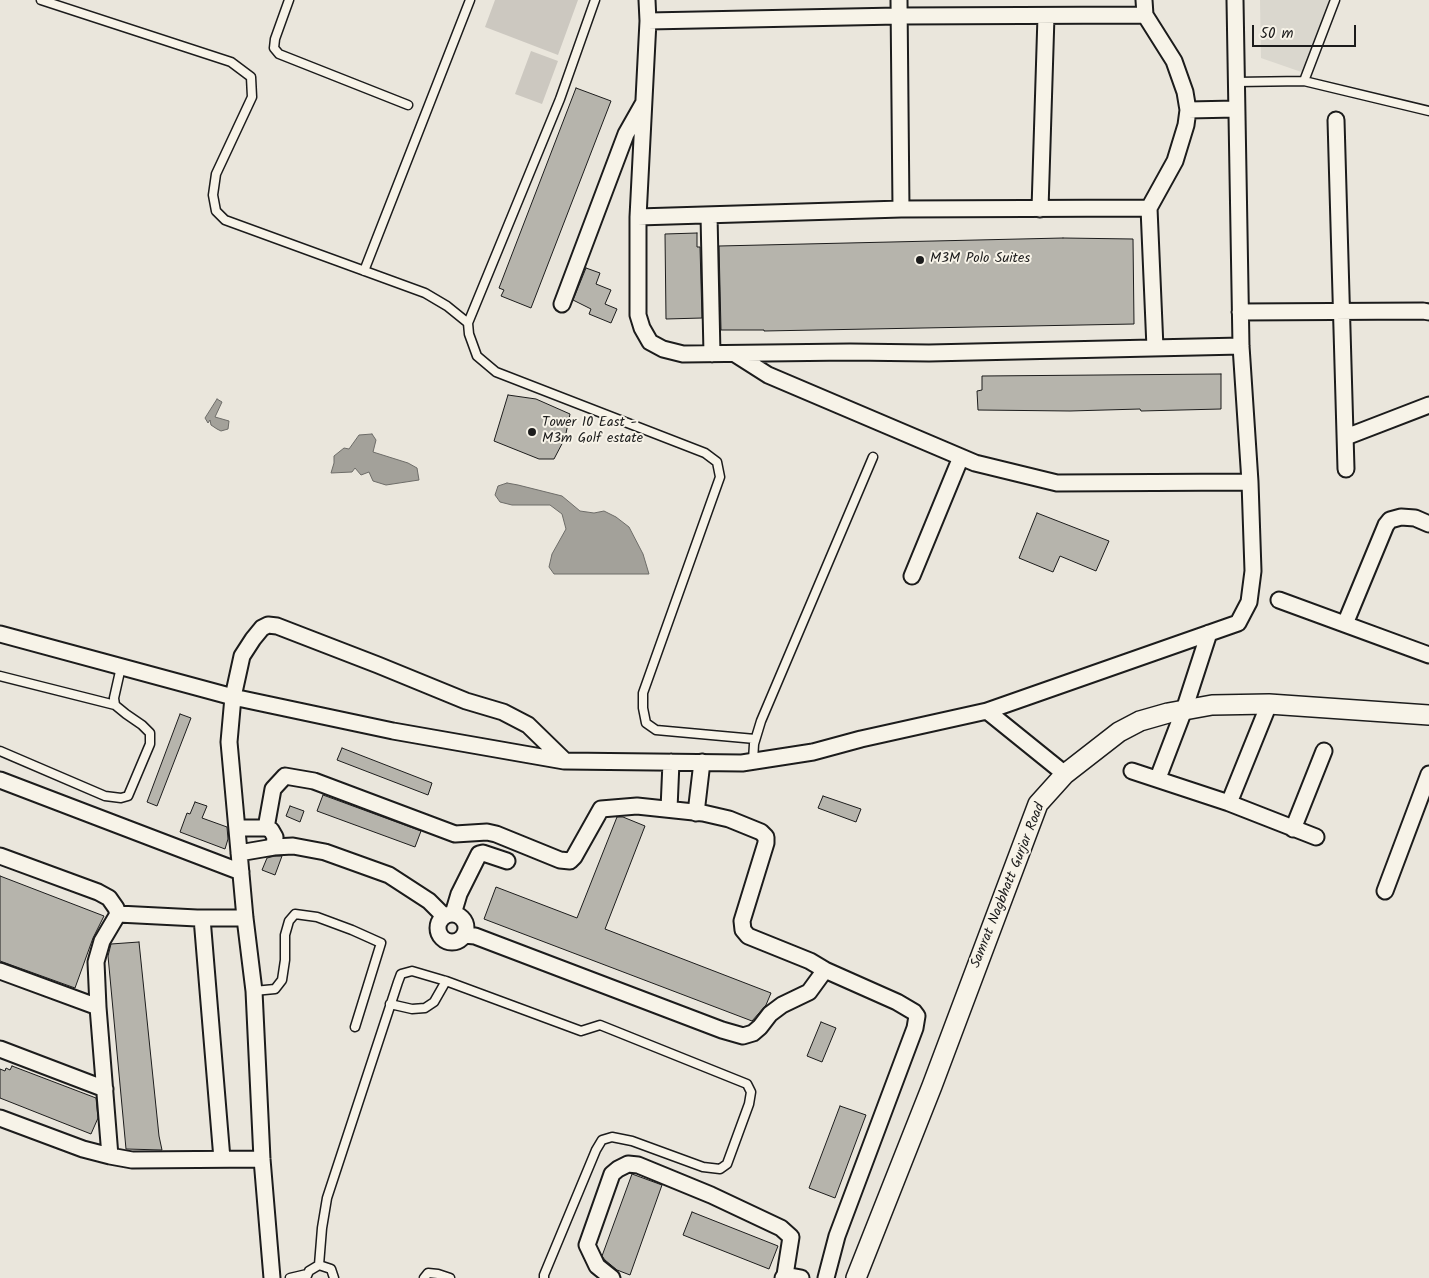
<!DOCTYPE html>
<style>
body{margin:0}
#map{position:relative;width:1429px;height:1278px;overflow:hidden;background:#eae6dc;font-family:Kalam,sans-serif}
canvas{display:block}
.scale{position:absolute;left:1252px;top:25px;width:104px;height:22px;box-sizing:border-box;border:2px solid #1c1c1c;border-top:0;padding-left:6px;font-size:15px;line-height:18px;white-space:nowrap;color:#1c1c1c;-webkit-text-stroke:4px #f7f3e8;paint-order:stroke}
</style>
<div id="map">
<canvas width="1429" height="1278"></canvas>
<div class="scale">50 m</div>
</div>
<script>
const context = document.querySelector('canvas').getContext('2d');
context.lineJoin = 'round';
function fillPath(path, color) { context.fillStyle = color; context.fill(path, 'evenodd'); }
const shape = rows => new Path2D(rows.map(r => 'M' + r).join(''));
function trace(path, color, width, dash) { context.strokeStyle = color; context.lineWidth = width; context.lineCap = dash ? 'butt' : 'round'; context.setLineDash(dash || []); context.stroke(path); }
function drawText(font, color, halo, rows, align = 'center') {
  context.font = font + ' Kalam,sans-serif'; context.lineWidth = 4; context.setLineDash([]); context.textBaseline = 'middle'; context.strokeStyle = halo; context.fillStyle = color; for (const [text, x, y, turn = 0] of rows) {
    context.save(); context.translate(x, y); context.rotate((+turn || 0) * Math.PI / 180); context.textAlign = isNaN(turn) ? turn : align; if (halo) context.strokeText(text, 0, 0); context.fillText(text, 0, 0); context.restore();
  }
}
const built = shape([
 [1260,0,1340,0,1310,75,1261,58]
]);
const green = shape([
 [495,0,578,0,558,55,485,27],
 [531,51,558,61,542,104,515,94]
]);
const water = shape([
 [217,399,222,402,215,417,229,421,228,429,221,431,217,429,211,425,210,420,208,423,205,418,217,399],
 [372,434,376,440,373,452,408,463,417,468,419,480,386,485,373,481,369,472,361,475,355,468,352,472,331,473,334,463,334,456,344,448,349,449,359,435,372,434],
 [507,483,518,485,562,496,580,511,594,513,604,511,616,517,629,527,643,554,649,574,554,574,549,567,552,554,566,529,562,514,550,505,512,505,500,502,495,495,498,486,507,483]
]);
const building = shape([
 [576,88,611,101,531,308,501,296,504,290,499,288,576,88],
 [697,233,697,247,700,247,702,318,666,319,665,234,697,233],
 [1063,238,1133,239,1134,324,764,331,764,330,721,330,719,246,1063,238],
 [586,268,600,273,596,284,611,290,605,304,617,309,611,323,589,314,591,309,573,300,586,268],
 [1221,374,1221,409,1141,411,1140,409,1070,411,978,410,977,391,982,390,982,376,1221,374],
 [508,395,536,399,570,414,565,438,554,459,539,459,494,441,508,395],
 [1037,513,1109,541,1096,571,1060,556,1053,572,1019,558,1037,513],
 [180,714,191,718,157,806,147,802,180,714],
 [342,748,432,783,428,795,337,760,342,748],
 [323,795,421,831,415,847,317,811,323,795],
 [823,796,861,809,856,822,818,808,823,796],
 [195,802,207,806,202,818,227,827,228,839,225,849,180,832,187,813,190,814,195,802],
 [290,806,304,811,300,822,286,816,290,806],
 [617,817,623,817,645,826,605,929,771,993,766,1005,752,1021,484,919,496,887,577,918,617,817],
 [275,856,282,856,275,875,262,870,267,858,275,856],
 [0,876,104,916,93,938,75,988,0,961,0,876],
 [139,942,159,1136,162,1150,126,1149,108,956,111,944,139,942],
 [821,1022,836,1028,822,1062,807,1056,821,1022],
 [12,1066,96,1098,98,1118,91,1134,0,1098,0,1069,5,1071,6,1068,10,1070,12,1066],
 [840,1106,866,1115,835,1198,809,1188,840,1106],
 [632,1174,662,1185,630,1275,617,1270,605,1260,602,1256,632,1174],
 [692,1212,778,1246,769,1269,683,1235,692,1212]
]);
const service = shape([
 [41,0,231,62,251,77,252,97,216,174,213,195,216,211,225,220,425,293,447,306,468,323,469,334,477,356,496,372,705,453,717,462,720,477,643,693,643,708,646,723,656,730,755,739],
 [289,0,275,39,274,48,279,54,408,105],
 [1304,81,1335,0],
 [1236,82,1304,81,1429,111],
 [364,271,470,0],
 [468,323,560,99,595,0],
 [0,676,115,705],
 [0,751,105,796,121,798,128,796,150,744,150,733,142,725,126,714,115,705,114,698,121,667],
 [753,761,754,744,761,721,873,457],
 [254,991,275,989,282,980,285,960,285,935,289,921,295,914,317,917,352,930,381,943,355,1027],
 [390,1004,412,1009,425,1008,434,1002,446,981],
 [319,1265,322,1228,327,1198,398,982,401,974,412,971,446,981,581,1031,600,1025,747,1084,751,1092,749,1104,727,1164,720,1169,703,1167,632,1141,612,1137,602,1140,596,1150,544,1275,544,1278],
 [290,1278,307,1274],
 [306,1278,309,1271,319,1265,331,1269,334,1278],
 [424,1278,428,1273,438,1274,450,1278]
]);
const minor = shape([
 [647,0,648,21,638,217,638,315,642,328,650,342,663,349,683,354,850,352,929,353,1241,346],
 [899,0,901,209],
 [1144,0,1145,15],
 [648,21,898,16,1145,15,1174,61,1185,92,1188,110,1186,125,1175,161,1149,208,1155,348],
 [1188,110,1236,109],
 [1336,120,1346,469],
 [1040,209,1046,16],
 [709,215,712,354],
 [638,217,901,209,1149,208],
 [562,304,626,134,643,104],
 [1240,312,1423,311,1429,312],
 [735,354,768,375,975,463,1057,483,1250,482],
 [1346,437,1429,405],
 [912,576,961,457],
 [1279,600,1429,655],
 [1345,624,1386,525,1390,520,1401,517,1415,518,1429,524],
 [0,634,233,697,393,731,564,761],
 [987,711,1065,774],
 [1132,771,1229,803,1316,837],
 [1158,778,1184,710,1209,633],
 [0,780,241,872],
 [1229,803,1269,704],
 [669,809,671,762],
 [696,813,702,762],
 [237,828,266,828,271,830,275,837,274,847,239,853],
 [266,828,273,789,285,776,314,781,455,834,487,832,496,834,560,860,570,861,574,857,601,809,637,806,703,813,729,819,761,832,766,837,766,843,742,921,743,930,748,936,810,961,825,970,897,1002,914,1012,917,1016,915,1028,837,1236,826,1278],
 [1293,829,1324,751],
 [274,847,293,846,325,852,389,875,429,901,444,916],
 [0,856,98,892,109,898,116,908,118,914],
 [1385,891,1429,774],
 '438 928a14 14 0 1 1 28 0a14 14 0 1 1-28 0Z',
 [118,914,197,918,245,918],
 [453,914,459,894,479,854,483,853,507,861],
 [202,918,222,1159],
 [464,935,475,936,722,1030,743,1036,753,1033,760,1027,770,1014,782,1005,809,992,825,970],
 [0,971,98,1007],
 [0,1049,105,1089],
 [0,1118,83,1149,110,1156,132,1160,262,1159],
 [110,1156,98,1007,96,962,102,941,118,914],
 [785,1275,801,1278],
 [272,1278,262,1159,254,991,245,918,229,742,233,697,242,656,253,639,262,628,268,625,277,626,378,665,466,701,503,712,528,725,565,761,742,763,813,752,861,739,987,711,1238,623,1249,602,1253,571,1250,482,1241,346,1235,0],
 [612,1278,597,1266,587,1245,612,1174,618,1169,628,1164,638,1165,711,1195,781,1228,791,1237,785,1275,783,1278]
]);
const tertiary = shape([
 [856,1278,932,1086,1038,804,1065,774,1119,732,1140,721,1168,713,1212,705,1269,704,1429,715]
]);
const markers = [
 [920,260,5,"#1c1c1c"],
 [532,432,5,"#1c1c1c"]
];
const poiNames = [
 ["M3M Polo Suites",930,260],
 ["Tower 10 East -",542,424],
 ["M3m Golf estate",542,440]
];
const streetNames = [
 ["Samrat Nagbhatt Gurjar Road",1009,886,-68]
];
fillPath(built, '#dad7ce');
fillPath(green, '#ccc8c0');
fillPath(water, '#a3a19a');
trace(water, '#6d6c68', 1);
fillPath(building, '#b6b4ac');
trace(building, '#1c1c1c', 1);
trace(service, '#1c1c1c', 11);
trace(minor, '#1c1c1c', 19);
trace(tertiary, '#1c1c1c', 22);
trace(service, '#f7f3e8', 8);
trace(minor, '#f7f3e8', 15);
trace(tertiary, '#f7f3e8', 19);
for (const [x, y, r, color] of markers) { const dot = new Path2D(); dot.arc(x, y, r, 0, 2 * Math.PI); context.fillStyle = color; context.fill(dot); trace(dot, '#f7f3e8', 2); }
drawText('14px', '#1c1c1c', '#f7f3e8', poiNames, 'left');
drawText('14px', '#1c1c1c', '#f7f3e8', streetNames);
</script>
